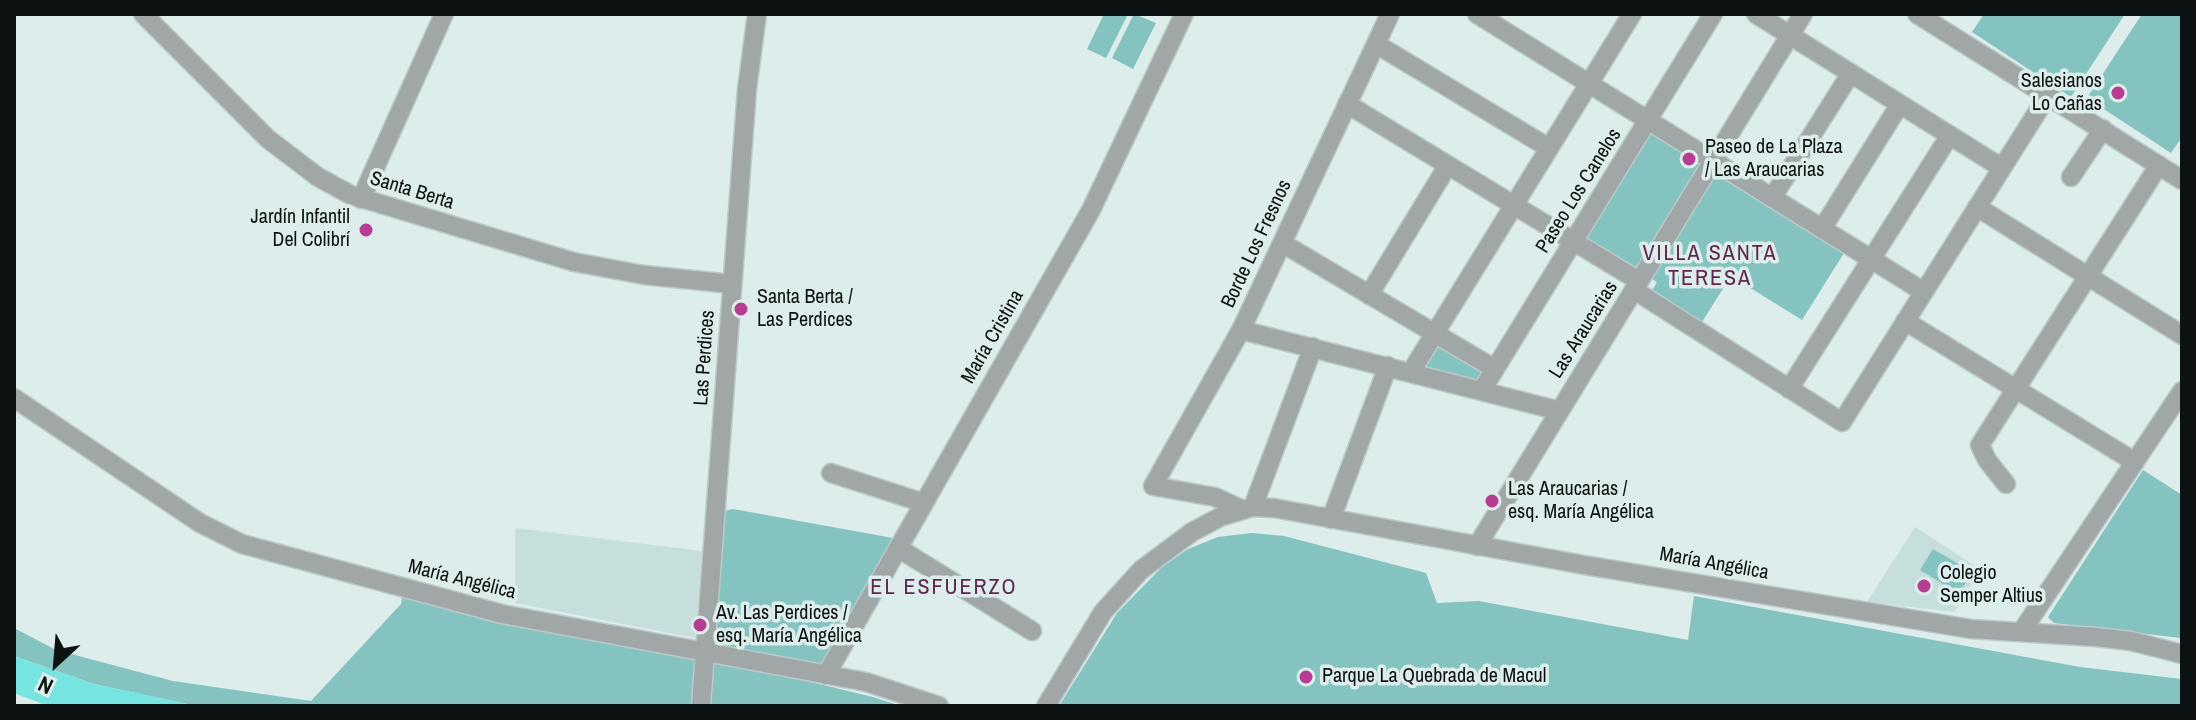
<!DOCTYPE html>
<meta charset="utf-8">
<style>
body{margin:0}
#map{position:relative;width:2196px;height:720px;overflow:hidden;background:#dcedeb;font-family:"Archivo Narrow",sans-serif}
canvas{display:block}
.frame{position:absolute;inset:0;border:16px solid #0c1211;pointer-events:none}
.north{position:absolute;left:16px;top:624px;width:80px;height:80px;-webkit-text-stroke:6px #dcedeb;paint-order:stroke;rotate:206deg;font-size:22px;font-weight:700;line-height:32px;text-align:center;color:#0c1211}
.north::after{content:'';display:block;margin:auto;width:28px;height:36px;background:#0c1211;clip-path:polygon(50% 0,100% 100%,50% 72%,0 100%)}
</style>
<div id="map">
<canvas width="2196" height="720"></canvas>
<div class="frame"></div>
<div class="north">N</div>
</div>
<script>
const context = document.querySelector('canvas').getContext('2d');
context.lineJoin = 'round';
function fillPath(path, color) { context.fillStyle = color; context.fill(path, 'evenodd'); }
const shape = rows => new Path2D(rows.map(r => 'M' + r).join(''));
function trace(path, color, width, dash) { context.strokeStyle = color; context.lineWidth = width; context.lineCap = dash ? 'butt' : 'round'; context.setLineDash(dash || []); context.stroke(path); }
function drawText(font, color, halo, rows, align = 'center') {
  context.font = font + ' "Archivo Narrow",sans-serif'; context.lineWidth = 7; context.setLineDash([]); context.textBaseline = 'middle'; context.strokeStyle = halo; context.fillStyle = color; for (const [text, x, y, turn = 0] of rows) {
    context.save(); context.translate(x, y); context.rotate((+turn || 0) * Math.PI / 180); context.textAlign = isNaN(turn) ? turn : align; if (halo) context.strokeText(text, 0, 0); context.fillText(text, 0, 0); context.restore();
  }
}
const built = shape([
 [1915,527,1980,569,1955,612,1867,602],
 [515,528,702,551,695,638,515,603]
]);
const green = shape([
 [1104,14,1128,14,1106,58,1087,49],
 [1134,14,1156,23,1133,69,1112,58],
 [1984,14,2125,14,2071,97,1972,32],
 [2142,14,2182,14,2182,137,2171,153,2087,98],
 [1650,132,1844,253,1802,320,1731,276,1702,322,1652,291,1657,282,1584,237],
 [1436,338,1491,370,1482,384,1420,369],
 [2143,470,2182,495,2181,638,2054,623,2048,617],
 [733,509,893,538,824,663,817,666,723,645,713,639,723,511],
 [1252,533,1284,536,1426,573,1437,603,1479,601,1688,640,1694,596,2080,667,2182,679,2182,706,1059,706,1117,613,1162,567,1188,549,1218,537],
 [1933,549,1972,572,1959,594,1920,570],
 [402,596,716,659,873,697,901,706,196,706,94,684,14,656,14,628,56,650,173,681,311,701,401,604]
]);
const water = shape([
 [14,656,94,684,196,706,48,706,14,693]
]);
const minor = shape([
 [143,14,268,139,318,177,351,195,574,262,644,275,732,284],
 [1477,14,1924,292],
 [1756,14,2002,168],
 [1917,14,2182,180],
 [1376,44,1549,148],
 [1347,104,1639,281],
 [2071,177,2103,129],
 [1772,198,1851,73],
 [361,199,444,14],
 [1977,207,2182,335],
 [1822,229,1900,104],
 [1282,243,1495,369],
 [1634,290,1842,422,2048,95],
 [1369,295,1448,165],
 [1905,321,2135,462],
 [1241,330,1560,411],
 [1411,372,1632,14],
 [1789,389,1950,135],
 [1482,390,1713,14],
 [14,398,200,523,242,544,502,614,866,682,939,706],
 [831,473,924,503],
 [2006,484,1987,460,1980,445,2159,165],
 [1253,507,1313,347],
 [1241,509,1215,497,1153,486,1241,330,1390,14],
 [1331,519,1388,366],
 [1477,546,1803,14],
 [898,548,1032,631],
 [2022,631,2182,391],
 [826,675,1091,210,1184,14],
 [701,706,747,89,757,14],
 [1046,706,1103,612,1141,570,1192,532,1220,517,1253,507,1274,508,1584,565,1971,629,2096,637,2131,641,2182,654]
]);
const markers = [
 [2118,93,8,"#b63d91"],
 [1689,159,8,"#b63d91"],
 [366,230,8,"#b63d91"],
 [741,309,8,"#b63d91"],
 [1492,501,8,"#b63d91"],
 [1924,586,8,"#b63d91"],
 [700,625,8,"#b63d91"],
 [1306,677,8,"#b63d91"]
];
const poiNames = [
 ["Salesianos",2102,82,"right"],
 ["Lo Cañas",2102,105,"right"],
 ["Paseo de La Plaza",1705,148],
 ["/ Las Araucarias",1705,171],
 ["Jardín Infantil",350,218,"right"],
 ["Del Colibrí",350,241,"right"],
 ["Santa Berta /",757,298],
 ["Las Perdices",757,321],
 ["Las Araucarias /",1508,490],
 ["esq. María Angélica",1508,513],
 ["Colegio",1940,574],
 ["Semper Altius",1940,597],
 ["Av. Las Perdices /",716,614],
 ["esq. María Angélica",716,637],
 ["Parque La Quebrada de Macul",1322,677]
];
const streetNames = [
 ["Santa Berta",412,191,17],
 ["Paseo Los Canelos",1579,191,-58],
 ["Borde Los Fresnos",1257,244,-65],
 ["Las Araucarias",1584,330,-58],
 ["María Cristina",993,337,-60],
 ["Las Perdices",705,358,-86],
 ["María Angélica",1714,564,10],
 ["María Angélica",462,580,14]
];
const neighbourhoodNames = [
 ["VILLA SANTA",1710,254],
 ["TERESA",1710,279],
 ["EL ESFUERZO",944,588]
];
fillPath(built, '#c6dfdd');
fillPath(green, '#84c3c0');
fillPath(water, '#76e5e1');
trace(minor, '#bbcac8', 21);
trace(minor, '#a1a7a7', 18);
for (const [x, y, r, color] of markers) { const dot = new Path2D(); dot.arc(x, y, r, 0, 2 * Math.PI); context.fillStyle = color; context.fill(dot); trace(dot, '#dcedeb', 3); }
drawText('20px', '#0c1211', '#dcedeb', poiNames, 'left');
drawText('20px', '#0c1211', '#dcedeb', streetNames);
context.letterSpacing = '2px';
drawText('22px', '#61264e', '#dcedeb', neighbourhoodNames);
context.letterSpacing = '0px';
</script>
